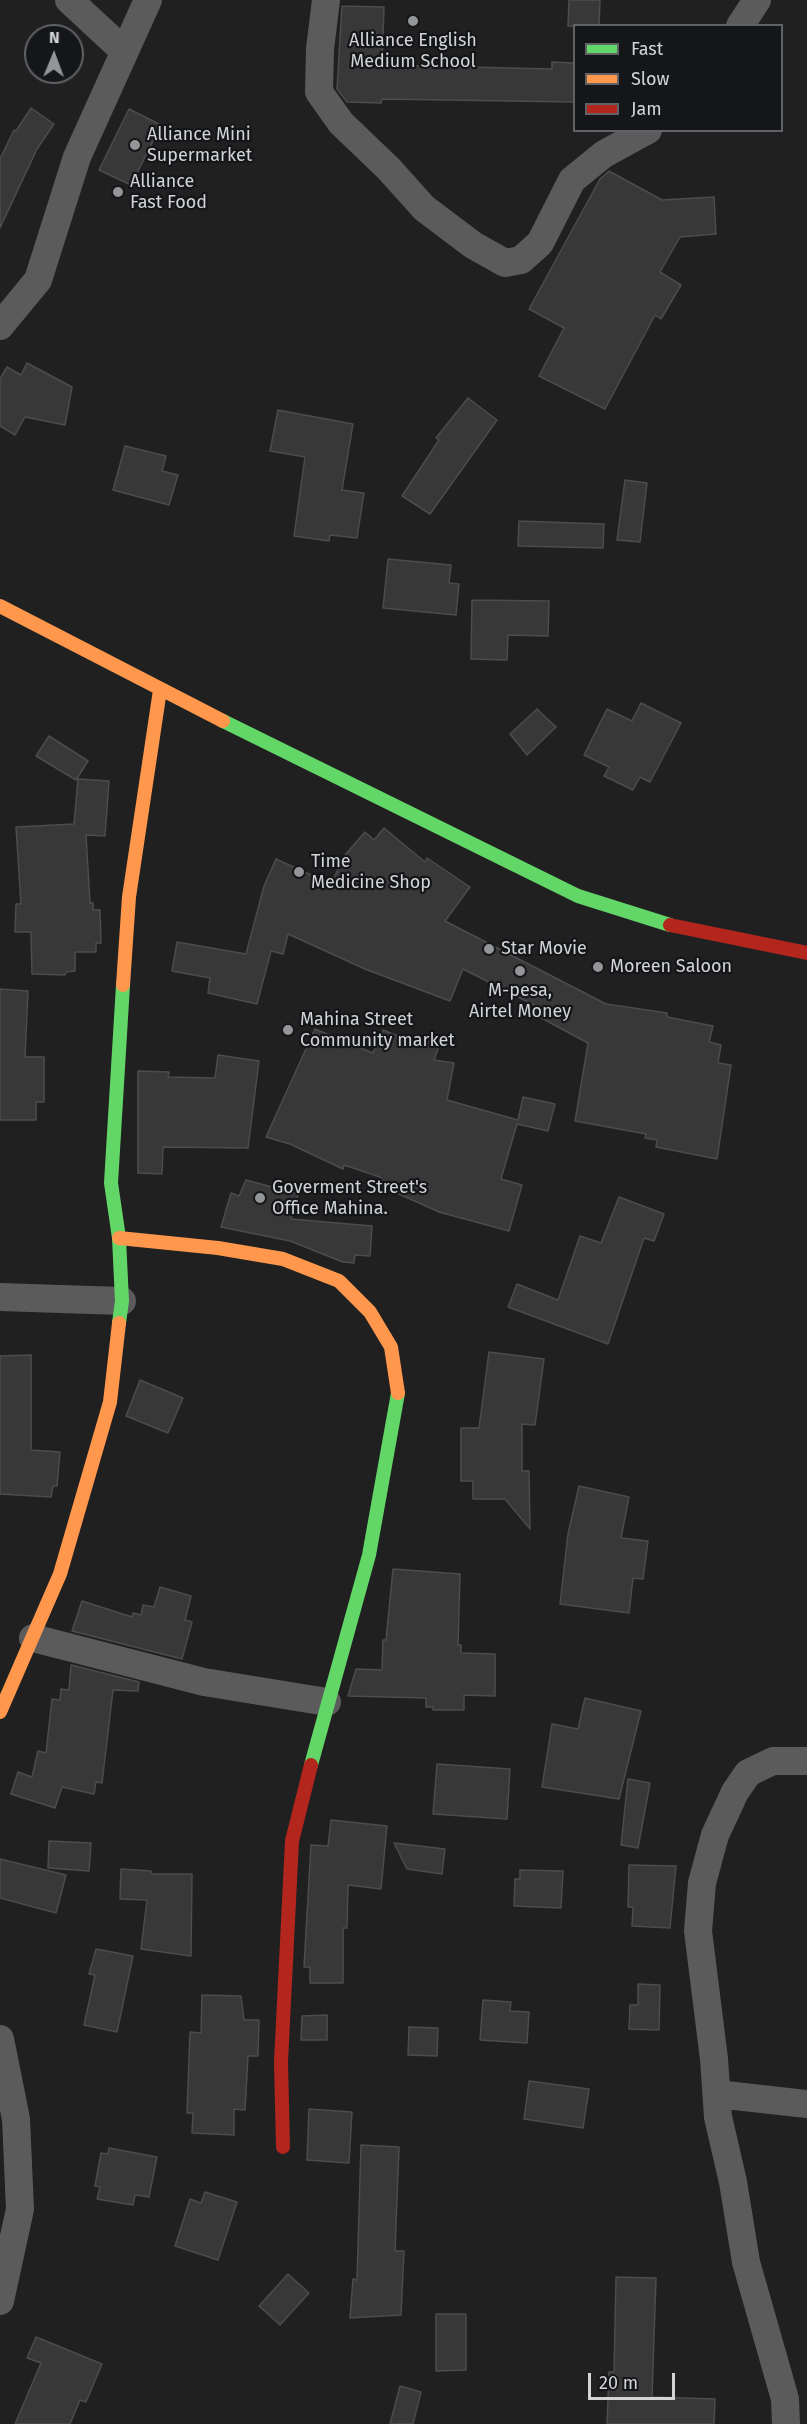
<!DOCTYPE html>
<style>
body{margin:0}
#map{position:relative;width:807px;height:2424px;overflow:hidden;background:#202021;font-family:"Fira Sans",sans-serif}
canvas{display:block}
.legend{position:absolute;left:573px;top:24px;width:210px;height:108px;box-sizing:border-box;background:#151619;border:2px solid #616265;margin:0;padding:8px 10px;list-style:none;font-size:18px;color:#d3d4d6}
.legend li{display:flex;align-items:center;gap:12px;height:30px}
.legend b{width:30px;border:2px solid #616265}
.north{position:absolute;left:24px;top:24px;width:60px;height:60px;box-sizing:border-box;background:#151619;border:2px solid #616265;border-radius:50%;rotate:1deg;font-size:16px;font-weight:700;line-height:24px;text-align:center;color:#d3d4d6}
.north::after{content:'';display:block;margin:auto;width:21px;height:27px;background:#949597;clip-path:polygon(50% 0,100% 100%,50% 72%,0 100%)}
.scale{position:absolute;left:588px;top:2373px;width:87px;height:27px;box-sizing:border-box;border:3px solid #d3d4d6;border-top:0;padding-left:8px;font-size:18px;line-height:21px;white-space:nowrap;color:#d3d4d6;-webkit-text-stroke:4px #151619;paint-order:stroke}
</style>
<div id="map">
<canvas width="807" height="2424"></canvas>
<ul class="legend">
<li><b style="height:8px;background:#63d668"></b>Fast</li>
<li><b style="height:8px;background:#ff974d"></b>Slow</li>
<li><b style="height:8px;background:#b3261e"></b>Jam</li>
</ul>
<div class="north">N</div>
<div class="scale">20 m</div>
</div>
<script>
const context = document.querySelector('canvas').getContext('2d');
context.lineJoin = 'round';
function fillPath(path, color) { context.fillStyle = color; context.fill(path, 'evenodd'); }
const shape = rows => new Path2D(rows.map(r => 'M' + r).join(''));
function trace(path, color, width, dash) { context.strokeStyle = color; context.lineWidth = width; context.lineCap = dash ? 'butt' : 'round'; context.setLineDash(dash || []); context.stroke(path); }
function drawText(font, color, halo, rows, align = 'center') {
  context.font = font + ' "Fira Sans",sans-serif'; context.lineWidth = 4.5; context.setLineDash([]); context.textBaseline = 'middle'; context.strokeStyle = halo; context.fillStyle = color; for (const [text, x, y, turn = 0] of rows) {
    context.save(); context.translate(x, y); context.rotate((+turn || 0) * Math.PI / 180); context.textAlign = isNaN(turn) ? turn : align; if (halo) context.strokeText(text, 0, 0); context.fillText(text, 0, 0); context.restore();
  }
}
const building = shape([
 [569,0,600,0,599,26,568,26,569,0],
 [342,6,384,7,382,65,552,69,552,62,574,63,574,102,382,99,381,103,347,102,337,89,342,6],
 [31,108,54,124,37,149,0,228,0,159,14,130,16,131,31,108],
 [129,109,161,125,131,185,99,170,129,109],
 [609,171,662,200,714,197,716,234,680,237,660,272,681,285,661,319,655,315,605,409,539,376,564,328,529,309,600,179,609,171],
 [27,363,72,387,65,425,25,417,15,435,0,426,0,379,7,367,21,375,27,363],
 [468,398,497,420,430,514,402,496,439,440,436,438,468,398],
 [278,410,353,424,342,490,364,493,357,538,330,535,329,541,294,536,305,457,270,451,278,410],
 [125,446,166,456,162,471,178,475,169,505,113,490,125,446],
 [625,480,647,483,640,542,617,540,625,480],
 [519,521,604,524,603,548,518,546,519,521],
 [388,559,451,565,449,583,459,584,456,615,383,608,388,559],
 [472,600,549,601,548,636,508,635,507,660,471,659,472,600],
 [641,703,681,723,650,782,640,777,633,790,604,776,609,767,584,755,607,709,632,721,641,703],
 [537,709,556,727,527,755,510,734,537,709],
 [49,736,88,761,76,780,36,756,49,736],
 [78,779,109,781,105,836,86,835,90,903,93,903,93,910,100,910,101,943,96,943,96,952,75,952,75,971,66,972,65,975,32,974,31,932,15,932,16,904,21,904,16,827,74,824,78,779],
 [384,828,425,862,427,858,470,887,445,921,606,1004,667,1013,667,1017,713,1026,709,1042,721,1045,718,1063,731,1065,717,1159,656,1147,657,1140,645,1138,646,1134,575,1121,588,1043,532,1013,536,1006,463,969,450,1001,365,969,288,934,283,954,271,951,257,1004,208,993,210,978,172,971,177,942,246,954,264,886,276,859,331,884,345,855,365,832,374,840,384,828],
 [0,989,28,991,25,1057,44,1057,44,1102,36,1102,36,1120,0,1120,0,989],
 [315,1029,373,1053,383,1030,413,1042,416,1036,439,1046,434,1060,454,1063,447,1100,518,1120,523,1097,555,1104,548,1131,517,1124,501,1179,522,1185,509,1231,439,1212,379,1185,380,1177,344,1165,343,1169,290,1144,266,1137,315,1029],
 [218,1055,259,1061,248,1148,163,1147,162,1174,138,1173,138,1071,169,1072,168,1077,215,1078,218,1055],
 [246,1180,298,1194,291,1219,372,1226,370,1256,355,1255,354,1263,343,1262,290,1241,221,1227,231,1193,239,1196,246,1180],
 [619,1197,664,1214,654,1241,644,1238,608,1344,508,1307,517,1284,558,1300,580,1236,601,1243,619,1197],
 [489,1352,544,1359,535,1425,522,1424,522,1471,529,1471,530,1529,505,1499,473,1499,473,1481,461,1481,461,1428,479,1428,489,1352],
 [31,1355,31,1450,60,1452,57,1486,53,1486,51,1497,0,1494,0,1356,31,1355],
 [140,1380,183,1398,168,1433,126,1416,140,1380],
 [579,1486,629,1497,621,1538,648,1541,643,1579,633,1578,629,1613,560,1604,568,1534,579,1486],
 [393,1569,460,1574,458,1645,461,1645,461,1653,495,1654,495,1696,464,1695,464,1710,433,1710,433,1707,426,1707,426,1698,348,1696,356,1669,382,1670,383,1640,386,1640,393,1569],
 [160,1587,191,1596,185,1620,192,1622,182,1659,72,1631,82,1601,132,1617,133,1613,141,1615,143,1605,154,1607,160,1587],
 [71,1665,139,1682,138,1691,113,1690,102,1783,96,1782,94,1794,62,1787,55,1808,11,1794,18,1772,32,1777,38,1751,46,1753,52,1699,60,1700,61,1689,69,1690,71,1665],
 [585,1698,641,1711,619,1799,542,1787,552,1724,578,1729,585,1698],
 [437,1764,510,1769,507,1819,433,1814,437,1764],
 [628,1779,650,1783,638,1848,621,1845,628,1779],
 [331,1820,387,1826,381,1889,348,1885,347,1928,343,1928,343,1983,310,1983,310,1967,304,1967,311,1845,328,1846,331,1820],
 [49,1841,91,1843,89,1871,48,1868,49,1841],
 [394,1843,445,1849,442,1874,407,1869,394,1843],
 [0,1859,66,1875,56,1913,0,1898,0,1859],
 [629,1865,676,1866,670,1928,632,1926,633,1907,628,1907,629,1865],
 [121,1869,151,1871,151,1874,192,1874,191,1956,141,1949,147,1900,120,1899,121,1869],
 [520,1870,563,1871,561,1908,514,1906,515,1879,520,1879,520,1870],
 [96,1949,133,1956,117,2032,84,2025,95,1975,89,1974,96,1949],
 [638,1984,660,1985,659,2030,629,2029,630,2005,638,2005,638,1984],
 [202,1995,241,1996,244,2020,259,2020,258,2056,248,2056,245,2110,234,2109,234,2135,192,2133,193,2113,187,2113,190,2032,201,2033,202,1995],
 [483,2000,511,2002,510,2011,529,2012,527,2043,480,2040,483,2000],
 [327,2015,327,2040,301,2040,302,2016,327,2015],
 [409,2027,438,2028,437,2056,408,2055,409,2027],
 [529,2081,589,2089,583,2128,524,2119,529,2081],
 [309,2109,352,2112,349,2163,307,2160,309,2109],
 [361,2145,399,2147,395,2251,404,2251,401,2315,350,2318,353,2279,357,2280,361,2145],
 [109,2148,157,2157,149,2197,135,2195,133,2205,97,2199,100,2187,95,2186,101,2153,108,2154,109,2148],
 [205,2192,237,2202,218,2260,175,2246,190,2199,201,2203,205,2192],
 [288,2274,309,2293,280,2325,259,2306,288,2274],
 [616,2277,656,2278,652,2397,715,2399,714,2424,607,2424,609,2372,614,2372,616,2277],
 [436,2314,466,2314,466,2370,436,2371,436,2314],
 [36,2337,102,2364,86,2402,80,2400,70,2424,15,2424,41,2363,27,2358,36,2337],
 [400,2386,421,2392,413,2424,390,2424,400,2386]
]);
const street = shape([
 [69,0,124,51],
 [326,0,320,49,319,92,341,123,389,169,424,208,473,245,505,263,521,260,540,243,572,180,604,154,648,130],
 [740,26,757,0],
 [0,326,38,280,77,157,148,0],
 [0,1297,122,1301],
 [33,1638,204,1682,327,1702],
 [0,2039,16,2119,20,2209,0,2301],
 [717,2094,807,2104],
 [786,2424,785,2399,746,2262,733,2182,718,2117,714,2059,698,1931,702,1883,715,1835,735,1792,748,1773,773,1761,807,1761]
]);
const fast = shape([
 [223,721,578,896,670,925],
 [119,1323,122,1301,119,1238,111,1183,123,985],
 [311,1765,369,1555,398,1393]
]);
const slow = shape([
 [0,606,223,721],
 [123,985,129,897,160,690],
 [119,1238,218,1248,283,1259,339,1281,370,1312,391,1347,398,1393],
 [0,1712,60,1574,110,1402,119,1323]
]);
const jam = shape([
 [670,925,807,953],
 [283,2147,281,2062,292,1841,311,1765]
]);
const markers = [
 [413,21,6,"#949597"],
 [135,145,6,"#949597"],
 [118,192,6,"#949597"],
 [299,872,6,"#949597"],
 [489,949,6,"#949597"],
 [598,967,6,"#949597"],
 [520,971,6,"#949597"],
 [288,1030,6,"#949597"],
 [260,1198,6,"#949597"]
];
const poiNames = [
 ["Alliance English",413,41,"center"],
 ["Medium School",413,62,"center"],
 ["Alliance Mini",147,135],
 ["Supermarket",147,156],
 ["Alliance",130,182],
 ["Fast Food",130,203],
 ["Time",311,862],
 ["Medicine Shop",311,883],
 ["Star Movie",501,949],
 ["Moreen Saloon",610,967],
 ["M-pesa,",520,991,"center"],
 ["Airtel Money",520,1012,"center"],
 ["Mahina Street",300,1020],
 ["Community market",300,1041],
 ["Goverment Street's",272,1188],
 ["Office Mahina.",272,1209]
];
fillPath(building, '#383839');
trace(building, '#4c4c4d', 1.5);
trace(street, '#5b5b5c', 28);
trace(fast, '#63d668', 14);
trace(slow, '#ff974d', 14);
trace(jam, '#b3261e', 14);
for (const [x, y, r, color] of markers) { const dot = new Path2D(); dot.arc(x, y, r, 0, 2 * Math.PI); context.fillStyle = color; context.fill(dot); trace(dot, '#151619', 2); }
drawText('18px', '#d3d4d6', '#151619', poiNames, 'left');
</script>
